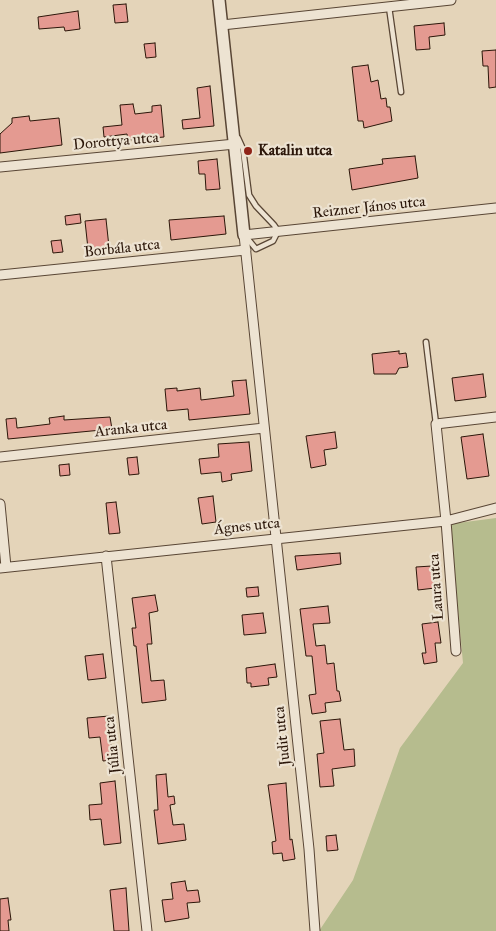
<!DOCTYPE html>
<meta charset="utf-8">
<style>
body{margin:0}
canvas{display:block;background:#e4d4b9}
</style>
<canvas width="496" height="931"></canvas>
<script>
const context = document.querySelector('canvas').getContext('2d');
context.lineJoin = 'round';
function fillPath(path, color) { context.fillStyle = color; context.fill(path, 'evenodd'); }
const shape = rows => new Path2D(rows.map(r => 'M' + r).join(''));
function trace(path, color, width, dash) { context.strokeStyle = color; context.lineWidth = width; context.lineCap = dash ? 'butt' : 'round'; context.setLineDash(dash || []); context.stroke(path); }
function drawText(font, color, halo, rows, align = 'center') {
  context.font = font + ' "IM FELL Great Primer",serif'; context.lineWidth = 4.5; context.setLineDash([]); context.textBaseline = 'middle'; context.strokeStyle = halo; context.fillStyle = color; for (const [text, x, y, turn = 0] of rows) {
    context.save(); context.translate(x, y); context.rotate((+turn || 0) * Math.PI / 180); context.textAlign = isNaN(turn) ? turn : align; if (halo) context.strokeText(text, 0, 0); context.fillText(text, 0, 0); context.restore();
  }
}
const green = shape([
 [496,518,496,931,319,931,353,880,400,748,463,663,450,524]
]);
const building = shape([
 [126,4,128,22,115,23,113,5,126,4],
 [78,11,80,29,65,31,64,27,39,29,38,17,78,11],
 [444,23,445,35,429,37,430,49,416,50,414,26,444,23],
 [155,43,156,57,146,58,144,44,155,43],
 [496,50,496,87,489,88,488,66,483,66,482,51,496,50],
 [368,65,371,82,378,80,381,99,386,98,387,107,390,107,392,121,364,128,363,121,358,121,352,67,368,65],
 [210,86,214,126,183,129,182,120,200,118,197,88,210,86],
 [133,104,135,114,152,112,152,106,161,105,164,137,128,140,127,134,104,137,103,127,122,125,120,105,133,104],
 [29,116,30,121,59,118,62,145,0,153,0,134,12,123,12,118,29,116],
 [415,156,418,178,352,190,349,169,383,164,382,159,415,156],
 [217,159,220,189,206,190,205,174,199,174,198,161,217,159],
 [80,214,81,223,66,225,65,216,80,214],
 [224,216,226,234,171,240,169,220,224,216],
 [106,219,109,247,88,249,85,221,106,219],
 [61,240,63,252,53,253,51,241,61,240],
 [399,351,399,354,406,353,408,367,399,368,396,374,374,374,372,354,399,351],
 [483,374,486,397,455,401,452,378,483,374],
 [246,380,250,414,189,420,188,409,167,411,165,389,177,388,177,391,200,388,201,400,234,396,232,381,246,380],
 [64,416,64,420,110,417,112,429,8,439,6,419,16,418,17,428,50,424,49,418,64,416],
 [335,432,337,448,324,450,326,465,311,468,306,436,335,432],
 [483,434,489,476,467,479,461,437,483,434],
 [249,442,252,471,231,474,232,480,222,482,221,472,201,474,199,459,219,457,218,444,249,442],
 [137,457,139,474,129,475,127,458,137,457],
 [69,464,70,475,60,476,59,465,69,464],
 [213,496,216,522,202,524,198,498,213,496],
 [116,502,120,533,109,534,106,503,116,502],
 [340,553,341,564,297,570,295,556,340,553],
 [432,566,435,588,418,590,416,567,432,566],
 [258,587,259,596,247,597,246,588,258,587],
 [155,595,158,611,149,613,152,644,147,644,151,681,164,680,166,700,142,703,136,646,134,646,132,628,136,628,132,598,155,595],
 [328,606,330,623,313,624,316,646,325,645,327,664,334,663,337,691,339,691,341,701,325,703,326,712,312,714,309,695,316,694,312,656,306,656,300,609,328,606],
 [263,613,266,633,244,635,242,615,263,613],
 [438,622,441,643,435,643,437,662,424,664,422,653,426,653,422,624,438,622],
 [103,654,106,678,88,680,85,656,103,654],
 [275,664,277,677,268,678,269,685,251,687,251,683,247,683,246,668,275,664],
 [109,716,112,760,103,761,100,737,89,738,87,718,109,716],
 [340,719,344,750,354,749,355,766,332,769,334,786,320,787,317,754,324,753,320,721,340,719],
 [166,774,168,797,174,796,175,804,170,805,173,825,184,824,186,840,158,844,154,810,158,810,156,775,166,774],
 [115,781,121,843,104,845,101,819,90,820,89,805,102,804,100,783,115,781],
 [286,783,290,840,292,839,295,859,283,861,282,853,273,854,272,842,276,841,268,785,286,783],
 [336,835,338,850,327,851,326,836,336,835],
 [185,881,187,891,198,890,200,902,187,903,189,918,165,922,162,900,173,899,171,883,185,881],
 [126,888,129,931,114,931,110,890,126,888],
 [8,898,11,920,8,920,9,931,0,931,0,899,8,898]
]);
const service = shape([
 [389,7,401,92],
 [238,138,243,149,249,195,256,206,274,225,278,231,273,241,256,249,247,238],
 [426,342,436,424]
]);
const minor = shape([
 [222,25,451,0],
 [0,167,235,144],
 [0,275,246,250],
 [0,457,264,428],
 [0,504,6,567],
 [106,556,147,931],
 [0,568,446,521,496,508],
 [456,651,446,521,436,424,496,417],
 [315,931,309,849,244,235,496,208]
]);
const tertiary = shape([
 [219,0,244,235]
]);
const markers = [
 [248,151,5,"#8f2418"]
];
const streetNames = [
 ["Dorottya utca",116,142,-5],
 ["Reizner János utca",369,208,-6],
 ["Borbála utca",122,249,-6],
 ["Aranka utca",131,429,-6],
 ["Ágnes utca",247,527,-6],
 ["Laura utca",437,587,-94],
 ["Judit utca",283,736,-96],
 ["Júlia utca",113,745,-96]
];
const poiNames = [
 ["Katalin utca",258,151]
];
fillPath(green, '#b6bc8e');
fillPath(building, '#e49a91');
trace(building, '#2b1609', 1);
trace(service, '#594635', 7);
trace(minor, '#594635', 11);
trace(tertiary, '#594635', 14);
trace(service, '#ede3d2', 4.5);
trace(minor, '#ede3d2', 9);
trace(tertiary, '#ede3d2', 11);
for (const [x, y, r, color] of markers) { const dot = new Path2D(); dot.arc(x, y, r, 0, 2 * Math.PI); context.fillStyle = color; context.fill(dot); trace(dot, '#ede3d2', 2); }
drawText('15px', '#2b1609', '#ede3d2', streetNames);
drawText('bold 15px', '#2b1609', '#ede3d2', poiNames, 'left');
</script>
